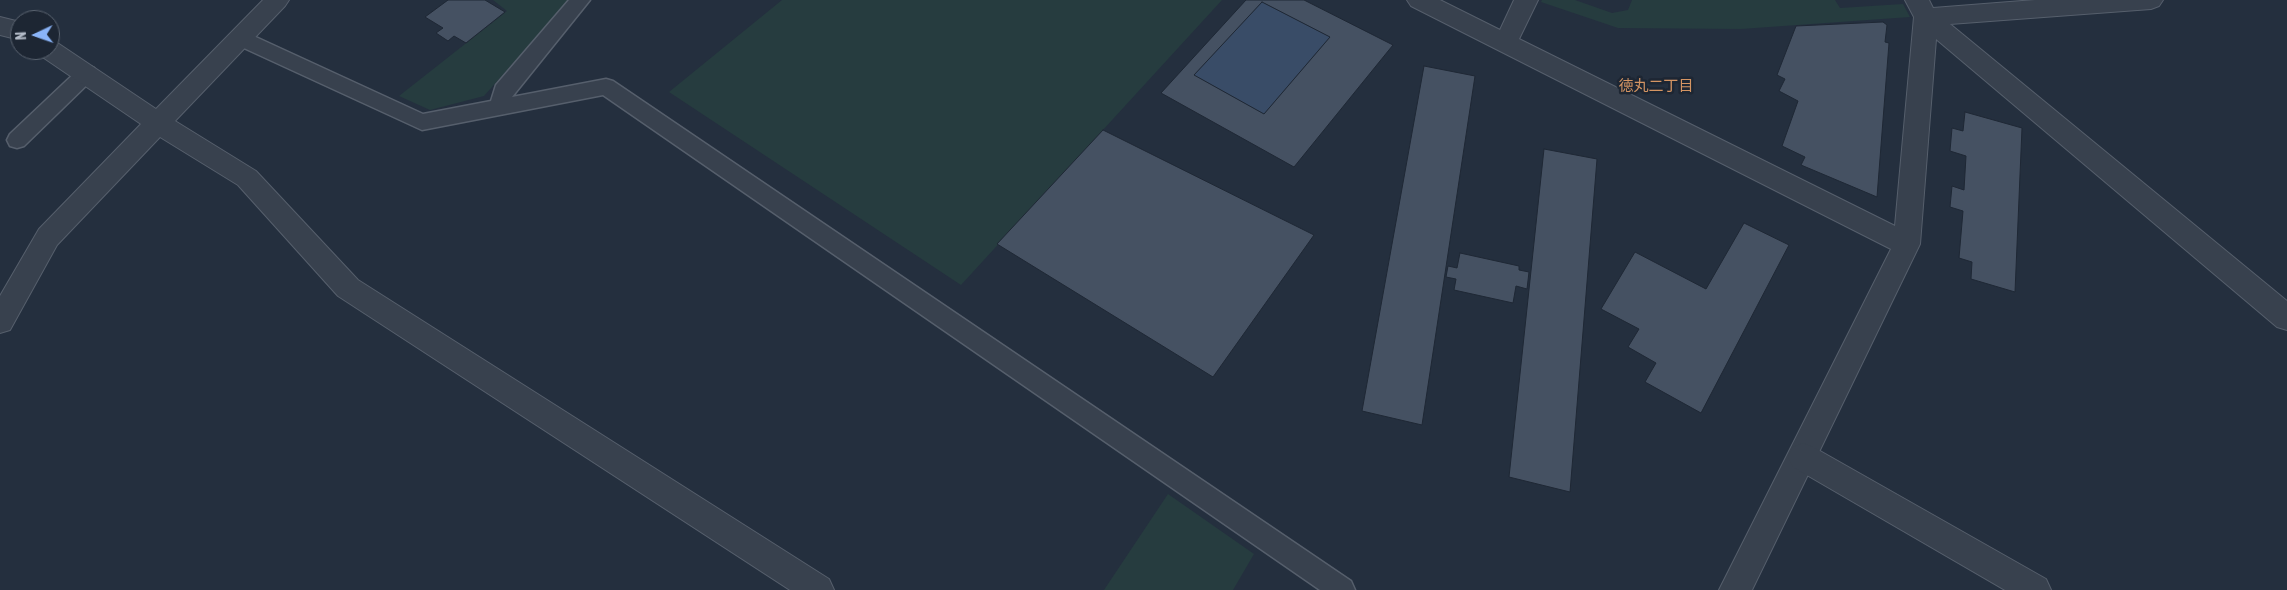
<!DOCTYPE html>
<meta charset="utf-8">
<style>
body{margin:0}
#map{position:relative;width:2287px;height:590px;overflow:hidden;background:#242f3e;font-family:"Asap Condensed",sans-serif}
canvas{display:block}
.north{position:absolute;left:10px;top:10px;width:50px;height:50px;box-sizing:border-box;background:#1d2633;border:1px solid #59626f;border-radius:50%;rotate:267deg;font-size:14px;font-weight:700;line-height:20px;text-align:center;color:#b4bcc9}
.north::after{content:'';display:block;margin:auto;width:18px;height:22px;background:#8ab4f8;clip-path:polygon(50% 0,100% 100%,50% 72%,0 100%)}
</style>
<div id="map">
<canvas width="2287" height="590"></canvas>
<div class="north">N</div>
</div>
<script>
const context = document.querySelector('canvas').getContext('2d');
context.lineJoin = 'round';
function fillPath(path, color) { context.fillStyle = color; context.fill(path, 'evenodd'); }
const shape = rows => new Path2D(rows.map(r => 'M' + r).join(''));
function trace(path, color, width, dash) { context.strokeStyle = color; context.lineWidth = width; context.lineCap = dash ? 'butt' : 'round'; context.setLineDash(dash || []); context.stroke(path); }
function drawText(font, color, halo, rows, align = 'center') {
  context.font = font + ' "Asap Condensed","Noto Sans JP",sans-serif'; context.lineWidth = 5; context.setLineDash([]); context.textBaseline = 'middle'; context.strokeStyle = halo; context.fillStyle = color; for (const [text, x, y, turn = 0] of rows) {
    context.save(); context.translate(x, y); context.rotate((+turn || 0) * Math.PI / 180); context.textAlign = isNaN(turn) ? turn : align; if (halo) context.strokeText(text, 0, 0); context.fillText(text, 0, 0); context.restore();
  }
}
const green = shape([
 [493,0,569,0,484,96,430,110,399,96,507,11],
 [782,0,1222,0,961,285,669,92],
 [1542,0,1575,0,1612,13,1628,10,1632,0,1835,0,1840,8,1903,4,1910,17,1741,29,1618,28,1541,2],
 [1168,494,1254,554,1233,590,1104,590]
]);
const water = shape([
 [1262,2,1330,37,1264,114,1194,75]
]);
const building = shape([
 [448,0,485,0,505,12,466,43,454,36,448,41,436,33,443,28,425,17,448,0],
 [1246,0,1304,0,1393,45,1294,167,1161,93,1246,0],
 [1262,2,1330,37,1264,114,1194,75,1262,2],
 [1883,22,1887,25,1885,42,1889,43,1877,197,1801,165,1805,157,1782,146,1798,101,1779,91,1785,79,1777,75,1796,26,1883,22],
 [1424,66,1475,76,1422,425,1362,411,1424,66],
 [1965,112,2022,128,2015,292,1971,279,1972,262,1959,258,1963,211,1950,207,1952,186,1964,190,1966,156,1950,151,1952,128,1963,131,1965,112],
 [1103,130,1314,235,1213,377,997,244,1103,130],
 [1544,149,1597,159,1570,492,1509,477,1544,149],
 [1744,223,1789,245,1701,413,1645,382,1656,363,1628,347,1639,329,1601,309,1635,252,1706,289,1744,223],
 [1460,253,1519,266,1519,270,1529,272,1527,289,1516,286,1513,303,1454,290,1456,279,1446,277,1448,266,1457,268,1460,253]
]);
const service = shape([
 [569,0,590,0,512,97,606,79,613,81,1351,581,1355,590,1320,590,603,95,422,130,233,43,230,38,233,33,240,31,247,33,423,114,491,101,496,85,569,0],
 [87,65,94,68,97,73,94,78,24,146,17,148,10,146,7,140,10,134,80,68,87,65]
]);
const minor = shape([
 [263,0,289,0,285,6,175,121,256,171,358,280,829,579,834,590,790,590,338,296,238,185,160,137,57,245,10,330,0,333,0,296,39,229,141,124,41,56,38,50,50,50,50,41,59,44,156,109,263,0],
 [1407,0,1440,0,1500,30,1514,0,1538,0,1519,39,1895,226,1914,17,1905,0,1929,0,1933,8,2035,0,2163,0,2159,6,2151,9,1950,24,2287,301,2287,330,2277,327,1936,39,1920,244,1752,590,1719,590,1891,249,1411,6,1407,0],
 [0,17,20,22,20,40,0,35,0,17]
]);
const tertiary = shape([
 [1803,443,1813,447,2046,579,2051,590,2005,590,1793,467,1788,457,1793,447,1803,443]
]);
const neighbourhoodNames = [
 ["徳丸二丁目",1656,86]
];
fillPath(green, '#263c3f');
fillPath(water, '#394c67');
fillPath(building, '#455162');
trace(building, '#1f2835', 1);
trace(service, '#565f6c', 3);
trace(minor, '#565f6c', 2);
trace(tertiary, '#565f6c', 2);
fillPath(service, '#38414e');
fillPath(minor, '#38414e');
fillPath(tertiary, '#38414e');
drawText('15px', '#d59563', '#1d2633', neighbourhoodNames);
</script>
